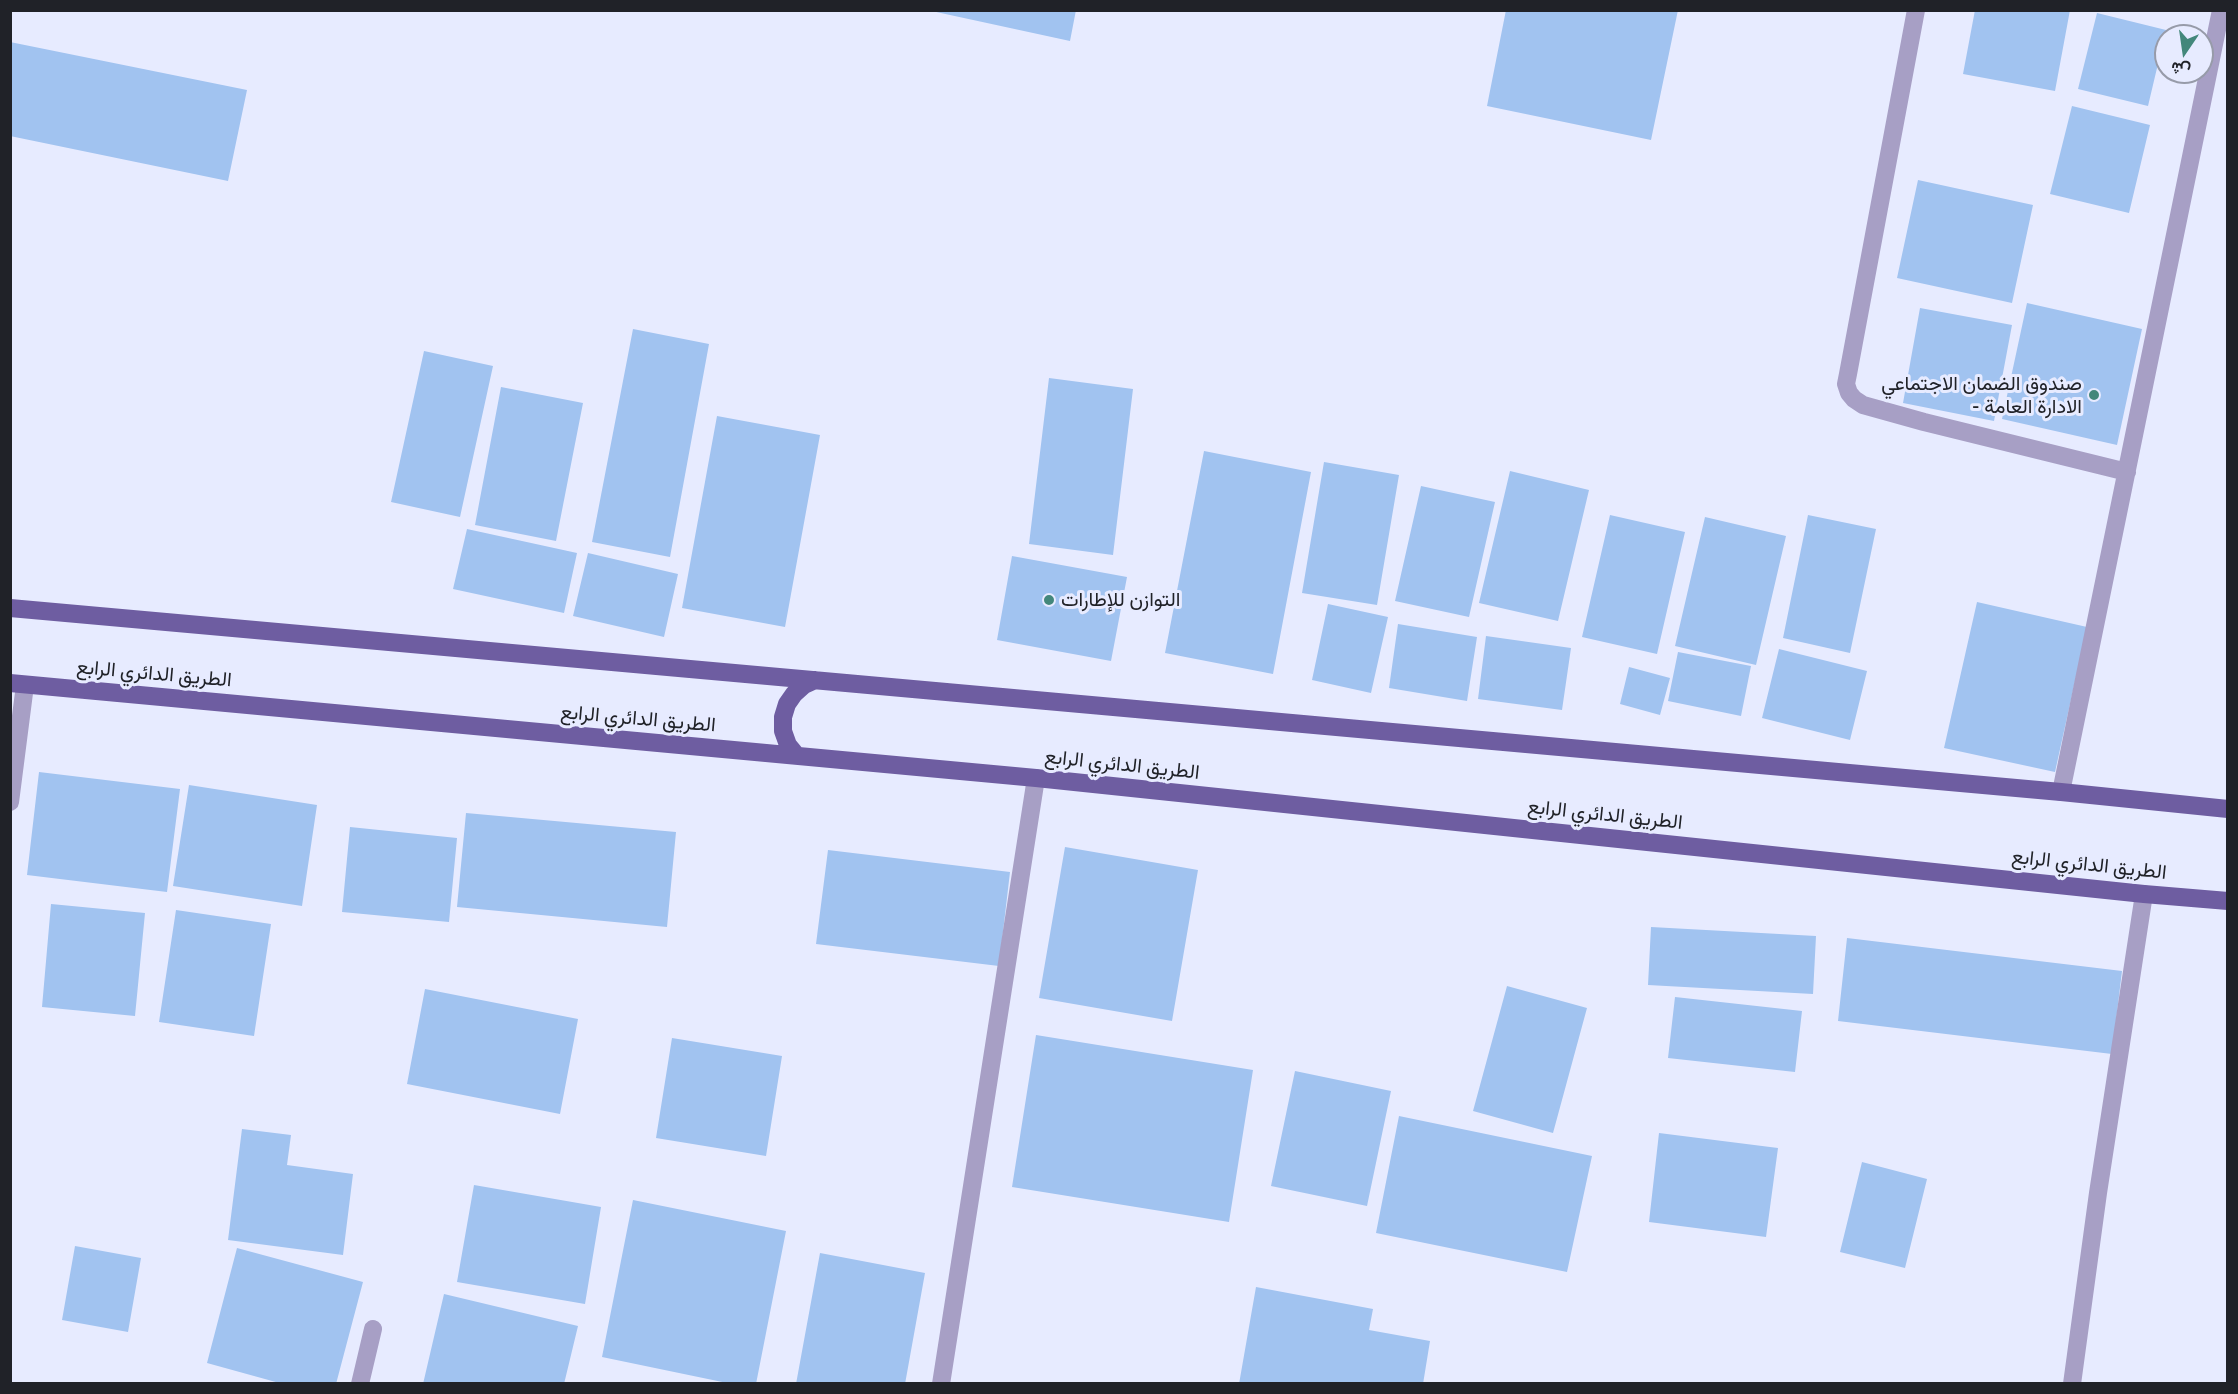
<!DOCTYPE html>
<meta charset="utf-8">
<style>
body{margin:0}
#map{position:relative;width:2238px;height:1394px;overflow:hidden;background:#e7ebff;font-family:"IBM Plex Sans",Vazirmatn,sans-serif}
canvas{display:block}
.frame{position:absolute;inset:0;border:12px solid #202228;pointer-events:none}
.north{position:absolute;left:2154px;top:24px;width:60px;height:60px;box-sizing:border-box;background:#e7ebff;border:2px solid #979ba9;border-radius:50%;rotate:193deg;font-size:16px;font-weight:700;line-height:24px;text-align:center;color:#202228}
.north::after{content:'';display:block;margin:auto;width:21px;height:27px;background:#43877b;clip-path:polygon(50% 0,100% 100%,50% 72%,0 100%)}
</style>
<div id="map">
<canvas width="2238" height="1394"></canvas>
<div class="frame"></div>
<div class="north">ش</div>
</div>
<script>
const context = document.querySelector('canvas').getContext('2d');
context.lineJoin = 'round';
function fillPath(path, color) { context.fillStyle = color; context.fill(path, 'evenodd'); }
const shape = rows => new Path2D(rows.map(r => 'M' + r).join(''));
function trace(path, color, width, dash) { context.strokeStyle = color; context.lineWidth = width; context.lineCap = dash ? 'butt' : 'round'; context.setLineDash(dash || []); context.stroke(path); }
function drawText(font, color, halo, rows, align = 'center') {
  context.font = font + ' "IBM Plex Sans",Vazirmatn,sans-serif'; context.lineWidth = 6; context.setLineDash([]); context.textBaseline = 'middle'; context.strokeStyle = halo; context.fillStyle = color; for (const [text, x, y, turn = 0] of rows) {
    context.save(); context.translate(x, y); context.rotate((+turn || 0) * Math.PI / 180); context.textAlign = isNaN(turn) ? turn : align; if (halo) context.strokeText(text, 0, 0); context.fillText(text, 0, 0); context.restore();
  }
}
const building = shape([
 [927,10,1076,10,1070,41],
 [1506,10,1678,10,1651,140,1487,106],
 [1975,10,2070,10,2055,91,1963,74],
 [2097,13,2166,30,2148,106,2078,89],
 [10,42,247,90,228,181,10,136],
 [2072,106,2150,125,2129,213,2050,194],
 [1918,180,2033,205,2012,303,1897,278],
 [2027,303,2142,329,2117,445,2002,419],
 [1920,308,2012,325,1994,421,1903,403],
 [633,329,709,344,670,557,592,542],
 [424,351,493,366,460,517,391,502],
 [1049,378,1133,389,1113,555,1029,544],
 [501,387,583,403,556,541,475,525],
 [717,416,820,435,785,627,682,608],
 [1204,451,1311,472,1273,674,1165,653],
 [1324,462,1399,475,1377,605,1302,593],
 [1510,471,1589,490,1558,621,1479,603],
 [1421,486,1495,502,1469,617,1395,601],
 [1610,515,1685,532,1657,654,1582,637],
 [1808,515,1876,529,1850,653,1783,638],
 [1705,517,1786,536,1756,665,1675,646],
 [467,529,577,553,564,613,453,589],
 [588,553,678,574,664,637,573,616],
 [1012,556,1127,577,1111,661,997,640],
 [1977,602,2087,627,2055,772,1944,748],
 [1328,604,1388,617,1371,693,1312,680],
 [1398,624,1477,637,1467,701,1389,688],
 [1486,636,1571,648,1562,710,1478,699],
 [1779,649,1867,671,1850,740,1762,718],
 [1678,652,1751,666,1741,716,1668,701],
 [1629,667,1670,678,1660,715,1620,704],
 [39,772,180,789,167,892,27,875],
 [189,785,317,805,302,906,173,886],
 [466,813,676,832,667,927,457,907],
 [350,827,457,838,449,922,342,912],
 [1065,847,1198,870,1172,1021,1039,998],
 [828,850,1010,872,999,966,816,944],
 [51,904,145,913,135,1016,42,1007],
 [176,910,271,924,254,1036,159,1022],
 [1651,927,1816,936,1813,994,1648,985],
 [1847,938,2122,971,2112,1054,1838,1021],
 [1507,986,1587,1008,1553,1133,1473,1111],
 [425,989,578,1019,560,1114,407,1084],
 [1675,997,1802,1011,1795,1072,1668,1058],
 [1036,1035,1253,1070,1229,1222,1012,1187],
 [672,1038,782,1056,766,1156,656,1138],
 [1295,1071,1391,1091,1367,1206,1271,1186],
 [1399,1116,1592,1156,1567,1272,1376,1233],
 [242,1129,291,1135,287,1165,353,1174,343,1255,228,1240],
 [1659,1133,1778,1148,1766,1237,1649,1222],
 [1862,1162,1927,1179,1905,1268,1840,1252],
 [474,1185,601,1207,585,1304,457,1282],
 [633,1200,786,1231,756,1384,732,1384,602,1357],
 [75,1246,141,1258,128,1332,62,1320],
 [237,1248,363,1282,336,1384,283,1384,207,1363],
 [820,1253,925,1273,905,1384,796,1384],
 [1256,1287,1373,1309,1369,1330,1430,1341,1423,1384,1239,1384],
 [444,1294,578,1326,564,1384,423,1384]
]);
const minor = shape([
 [1916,10,1848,374,1846,384,1849,393,1854,399,1863,405,1924,422,2127,472],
 [2061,792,2221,10],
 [10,802,25,685],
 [360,1384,373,1329],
 [941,1384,1036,778],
 [2072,1384,2098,1193,2144,894]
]);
const major = shape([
 [10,608,2061,792,2228,809],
 [10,683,1036,778,2144,894,2228,901],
 [797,756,788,745,783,731,783,717,787,704,794,694,804,685,815,680]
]);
const markers = [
 [2094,395,6,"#43877b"],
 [1049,600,6,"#43877b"]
];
const poiNames = [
 ["صندوق الضمان الاجتماعي",2082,384],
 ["- الادارة العامة",2082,407],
 ["التوازن للإطارات",1061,600,"left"]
];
const streetNames = [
 ["الطريق الدائري الرابع",154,674,5],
 ["الطريق الدائري الرابع",638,719,5],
 ["الطريق الدائري الرابع",1122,765,6],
 ["الطريق الدائري الرابع",1605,815,6],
 ["الطريق الدائري الرابع",2089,865,6]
];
fillPath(building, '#a1c3f0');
trace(minor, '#a79fc5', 18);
trace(major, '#6e5da1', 18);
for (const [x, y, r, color] of markers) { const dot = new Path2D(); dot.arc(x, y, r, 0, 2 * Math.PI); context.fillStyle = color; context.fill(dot); trace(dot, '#e7ebff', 2); }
drawText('20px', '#202228', '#e7ebff', poiNames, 'right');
drawText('20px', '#202228', '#e7ebff', streetNames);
</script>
